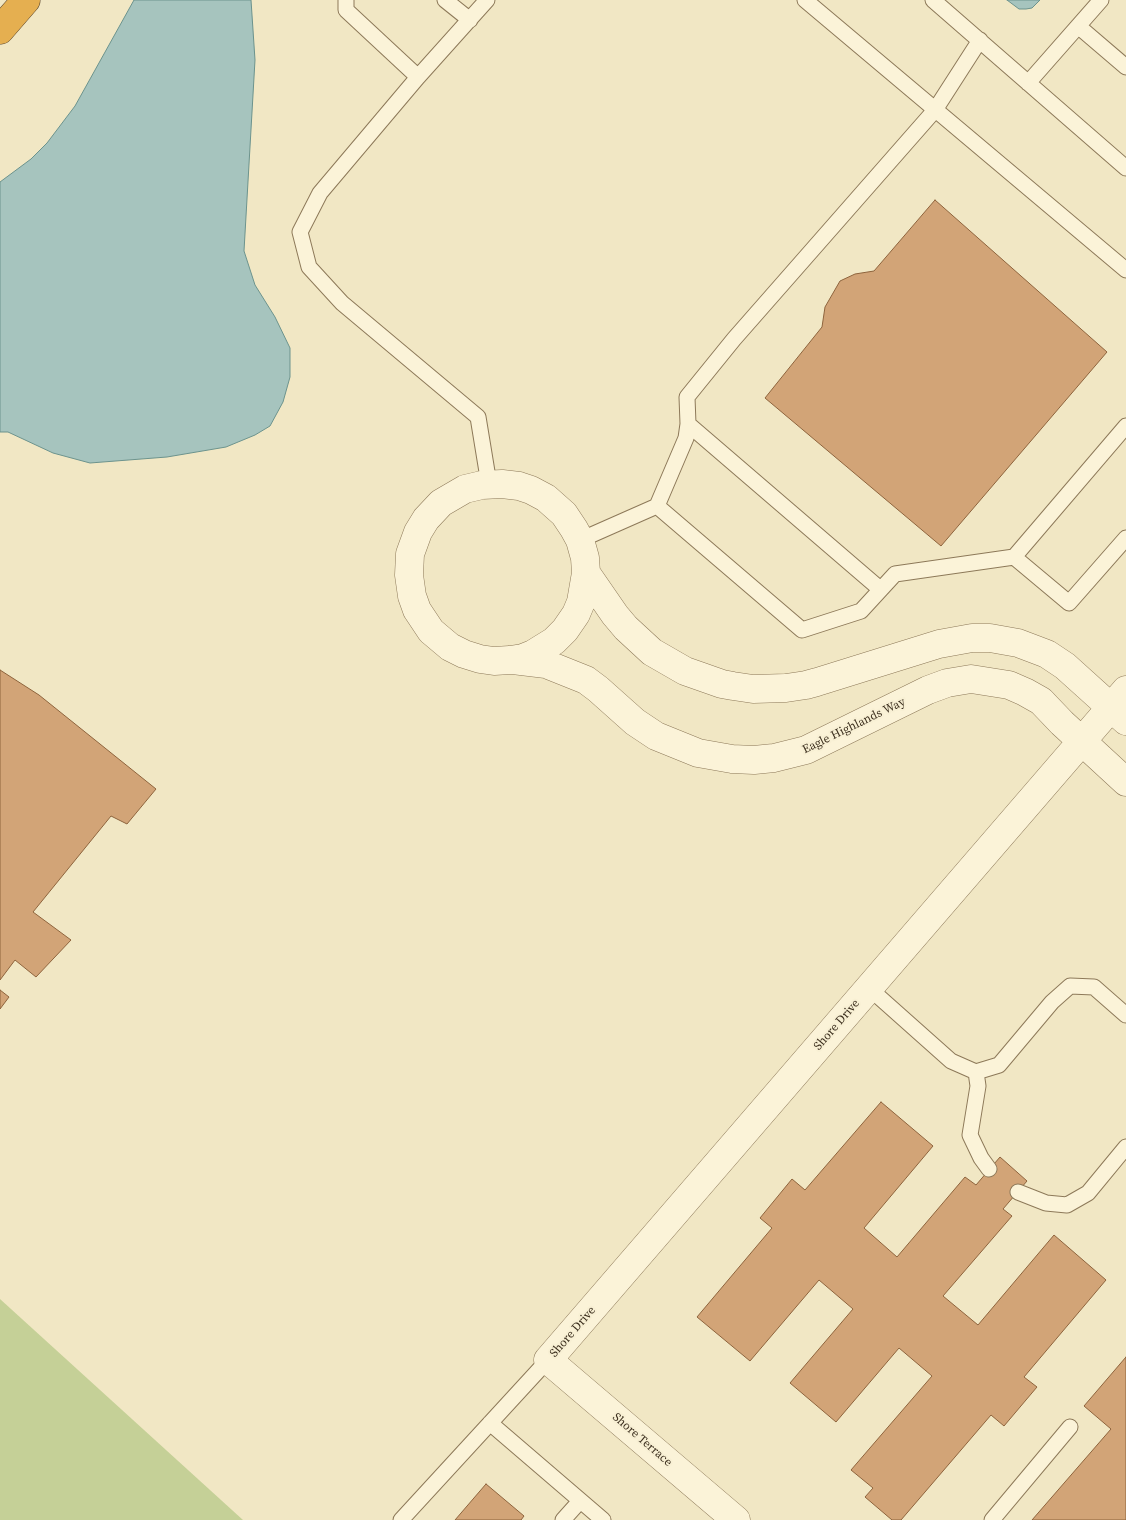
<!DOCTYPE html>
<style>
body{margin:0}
canvas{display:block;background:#f1e7c4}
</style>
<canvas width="1126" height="1520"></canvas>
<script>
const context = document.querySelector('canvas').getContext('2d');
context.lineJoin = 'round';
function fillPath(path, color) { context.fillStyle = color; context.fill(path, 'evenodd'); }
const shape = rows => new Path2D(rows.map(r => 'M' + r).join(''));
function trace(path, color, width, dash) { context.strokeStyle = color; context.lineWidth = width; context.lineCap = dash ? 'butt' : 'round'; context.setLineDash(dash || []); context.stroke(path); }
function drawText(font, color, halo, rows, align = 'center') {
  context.font = font + ' "Source Serif 4",serif'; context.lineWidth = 4; context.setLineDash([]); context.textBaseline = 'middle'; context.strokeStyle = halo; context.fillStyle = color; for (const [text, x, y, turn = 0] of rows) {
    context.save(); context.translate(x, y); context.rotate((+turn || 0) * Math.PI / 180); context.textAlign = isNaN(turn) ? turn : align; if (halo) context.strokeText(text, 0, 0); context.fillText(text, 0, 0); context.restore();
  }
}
const green = shape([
 [0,1299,243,1520,0,1520]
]);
const water = shape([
 [134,0,251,0,255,60,244,251,255,285,275,317,290,348,290,377,283,402,270,426,255,435,226,447,167,457,90,463,53,453,8,432,0,432,0,182,31,159,47,143,75,106,134,0],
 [1007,0,1040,0,1032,8,1026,9,1019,9,1007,0]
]);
const building = shape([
 [935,200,1107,352,941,546,765,398,822,327,825,307,840,281,855,274,874,271,935,200],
 [0,670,39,695,156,789,127,824,111,816,33,912,71,940,36,977,15,960,0,980,0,670],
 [0,990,9,997,0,1009,0,990],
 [881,1102,933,1146,864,1228,897,1257,965,1177,976,1185,1000,1157,1027,1181,1003,1209,1012,1216,943,1296,978,1325,1054,1235,1106,1280,1024,1377,1037,1387,1004,1426,991,1415,901,1520,892,1520,865,1497,873,1488,851,1470,932,1376,899,1348,836,1422,790,1383,853,1309,819,1280,750,1361,697,1317,772,1228,760,1218,792,1179,805,1190,881,1102],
 [1126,1357,1126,1520,1032,1520,1111,1429,1084,1406,1126,1357],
 [486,1484,524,1516,521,1520,455,1520,486,1484]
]);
const service = shape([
 [346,0,346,10,418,77,320,193,300,232,309,267,342,303,478,417,489,484],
 [445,0,470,20],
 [805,0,1126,270],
 [933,0,1126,168],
 [1078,26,1126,67],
 [418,77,487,0],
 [1028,83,1101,0],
 [688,424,880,589],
 [657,506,686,438,688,424,687,397,734,339,935,110,980,40],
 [580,540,657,506,802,630,861,611,895,574,1014,557,1069,603,1126,538],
 [1014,557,1126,426],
 [869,988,951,1061,976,1072,999,1065,1052,1002,1070,986,1094,987,1126,1015],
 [976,1072,978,1086,970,1135,981,1158,989,1169],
 [1018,1192,1046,1203,1067,1205,1088,1193,1126,1147],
 [490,1423,603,1520],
 [401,1520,548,1360],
 [563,1520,580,1501],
 [992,1520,1070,1427]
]);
const minor = shape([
 [586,573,581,602,576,614,565,630,554,641,533,654,523,658,510,660,494,661,480,659,464,654,450,647,431,631,417,610,412,596,409,575,410,554,418,532,426,519,441,503,465,489,482,485,502,484,519,486,531,490,546,498,564,514,574,529,580,540,585,558,586,573,615,615,626,628,652,652,685,671,722,684,733,686,753,689,786,688,806,685,817,682,939,644,972,638,990,638,1018,643,1047,654,1065,666,1126,721],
 [513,660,546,664,586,680,598,689,635,722,656,736,698,753,732,759,754,760,774,758,806,750,928,690,947,683,971,679,1009,685,1025,692,1041,701,1062,723,1126,782],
 [736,1520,548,1360,1126,690]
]);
const motorway = shape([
 [0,30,26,0]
]);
const streetNames = [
 ["Eagle Highlands Way",854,726,-26],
 ["Shore Drive",837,1025,-49],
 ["Shore Drive",573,1332,-49],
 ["Shore Terrace",642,1440,41]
];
fillPath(green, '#c5d097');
fillPath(water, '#a6c4be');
trace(water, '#6c938d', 1);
fillPath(building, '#d2a477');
trace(building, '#8e643d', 1);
trace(service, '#8d7959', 17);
trace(minor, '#8d7959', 29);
trace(motorway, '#5b462d', 29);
trace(service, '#fbf3d8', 15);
trace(minor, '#fbf3d8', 28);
trace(motorway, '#e5af50', 28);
drawText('12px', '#3c2f1e', '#f8f0d4', streetNames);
</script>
